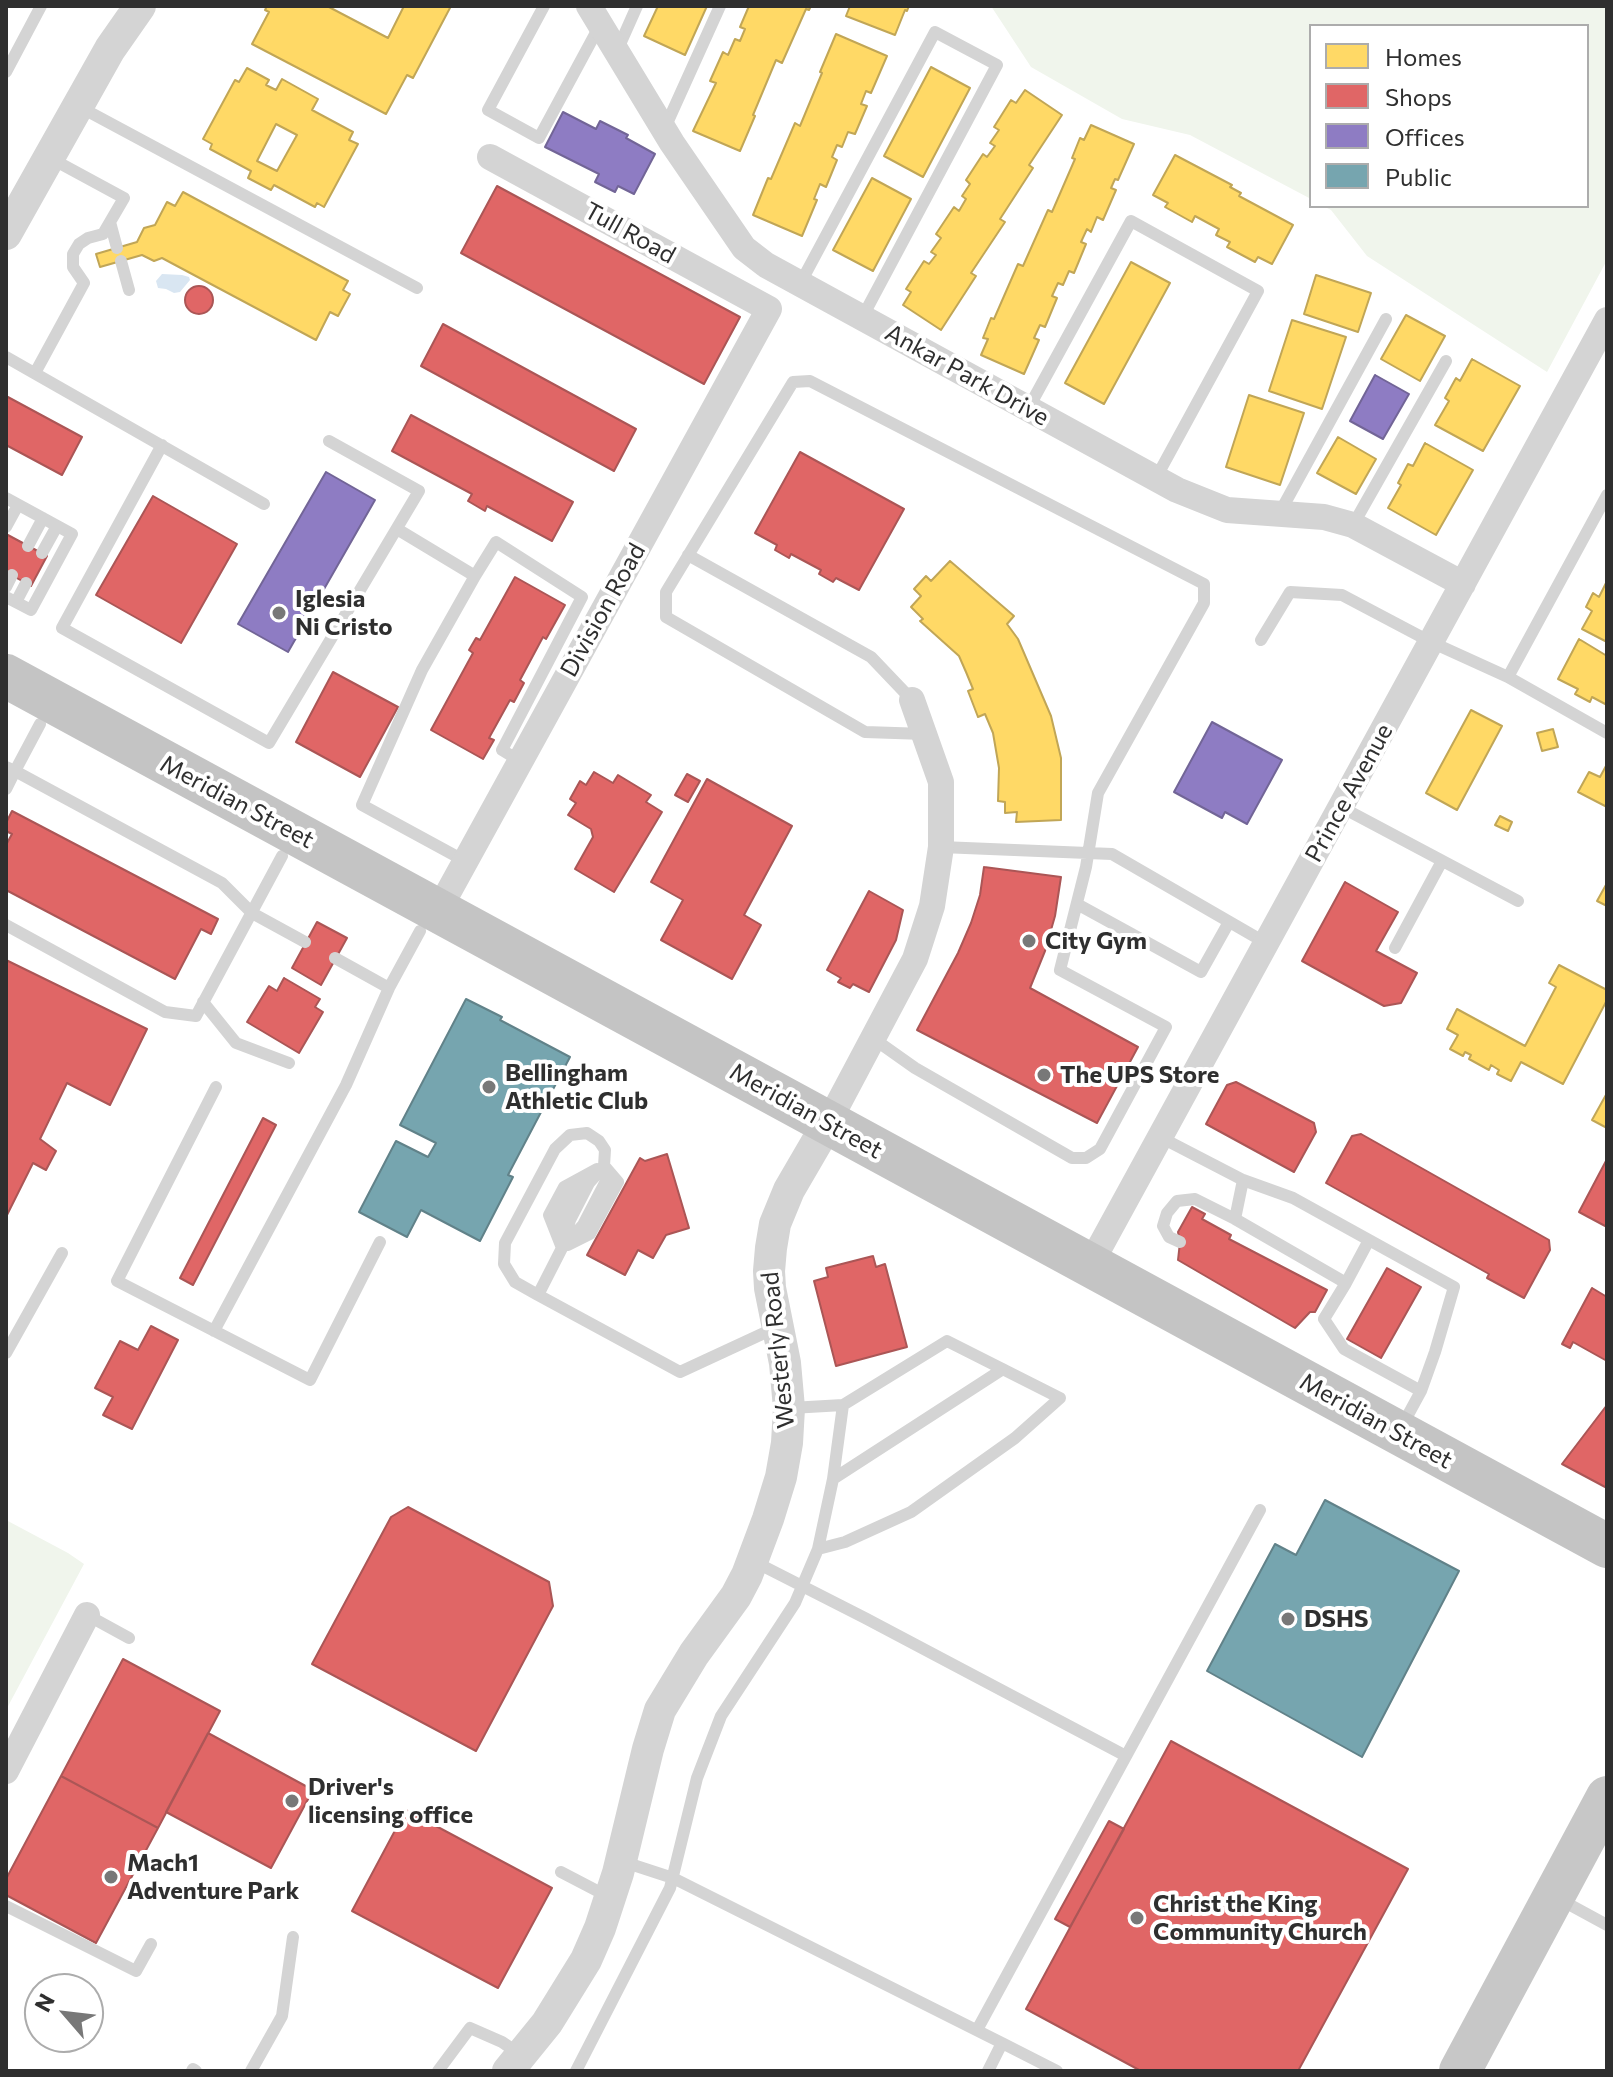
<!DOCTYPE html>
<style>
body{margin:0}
#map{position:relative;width:1613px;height:2077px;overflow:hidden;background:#fff;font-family:Commissioner,sans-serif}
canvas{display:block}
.frame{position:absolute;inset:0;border:8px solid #2f2f2f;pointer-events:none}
.legend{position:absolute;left:1309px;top:24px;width:280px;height:184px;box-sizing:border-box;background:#fff;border:2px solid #acacac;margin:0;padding:10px 14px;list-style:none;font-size:24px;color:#2f2f2f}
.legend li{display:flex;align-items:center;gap:16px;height:40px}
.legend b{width:40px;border:2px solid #acacac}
.north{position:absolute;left:24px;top:1973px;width:80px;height:80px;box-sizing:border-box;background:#fff;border:2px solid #acacac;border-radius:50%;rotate:298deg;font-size:22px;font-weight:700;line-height:32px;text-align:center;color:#2f2f2f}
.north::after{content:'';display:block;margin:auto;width:28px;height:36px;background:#787878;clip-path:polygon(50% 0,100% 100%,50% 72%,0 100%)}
</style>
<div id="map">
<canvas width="1613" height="2077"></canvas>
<div class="frame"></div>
<ul class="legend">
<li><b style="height:22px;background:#ffd966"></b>Homes</li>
<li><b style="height:22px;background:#e06666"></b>Shops</li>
<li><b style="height:22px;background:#8e7cc3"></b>Offices</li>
<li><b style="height:22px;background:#76a5af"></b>Public</li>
</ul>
<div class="north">N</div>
</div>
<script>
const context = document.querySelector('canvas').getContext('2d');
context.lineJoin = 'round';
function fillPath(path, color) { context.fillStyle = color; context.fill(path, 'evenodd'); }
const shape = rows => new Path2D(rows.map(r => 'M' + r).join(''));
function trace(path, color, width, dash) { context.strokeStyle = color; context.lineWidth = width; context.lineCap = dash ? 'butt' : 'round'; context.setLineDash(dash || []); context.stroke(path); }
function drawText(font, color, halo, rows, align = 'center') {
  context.font = font + ' Commissioner,sans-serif'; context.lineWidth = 8; context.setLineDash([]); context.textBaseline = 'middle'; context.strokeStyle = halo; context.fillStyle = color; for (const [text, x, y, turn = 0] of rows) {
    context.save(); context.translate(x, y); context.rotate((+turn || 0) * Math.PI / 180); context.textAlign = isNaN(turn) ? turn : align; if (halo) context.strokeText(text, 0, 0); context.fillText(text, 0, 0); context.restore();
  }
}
const green = shape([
 [991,6,1607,6,1607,260,1547,372,1367,256,1331,210,1323,206,1587,206,1587,26,1311,26,1311,199,1190,135,1122,119,1031,67],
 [6,1520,68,1553,84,1564,6,1710]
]);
const water = shape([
 [162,274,182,275,189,277,190,280,180,292,174,293,166,289,158,288,156,281]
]);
const homes = shape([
 [267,6,327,6,388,38,404,6,451,6,413,78,407,75,386,114,252,44,269,12,265,10,267,6],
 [658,6,707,6,685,55,644,36,658,6],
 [749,6,811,6,809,10,806,9,782,63,776,60,753,115,755,116,740,151,693,131,716,83,710,81,723,52,728,55,735,39,740,41,745,29,740,27,749,6],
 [850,6,909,6,907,11,905,10,895,35,846,16,850,6],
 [836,34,887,56,871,93,866,91,861,104,867,106,855,134,848,132,842,147,837,145,832,157,837,160,826,187,820,184,814,199,817,200,802,236,753,215,768,178,771,179,795,123,800,126,822,73,820,72,836,34],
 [931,67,970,88,923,177,884,156,931,67],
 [247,68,269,80,266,85,276,90,282,79,318,99,312,110,353,132,349,140,358,144,324,207,317,203,315,207,274,185,271,190,248,178,251,171,210,149,212,144,203,139,235,80,239,82,247,68],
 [276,124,297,135,277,171,257,161,276,124],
 [1025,90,1062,115,1029,165,1033,168,1000,219,1005,222,971,273,976,276,941,330,903,305,911,292,906,289,924,261,929,264,936,255,931,252,941,238,936,234,954,207,959,211,966,199,962,196,970,184,966,180,983,154,987,157,995,146,990,143,999,130,994,127,1011,100,1016,103,1025,90],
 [1091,125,1134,144,1118,180,1115,179,1111,188,1116,190,1103,220,1097,217,1091,232,1087,229,1081,242,1086,244,1074,273,1069,271,1063,285,1058,283,1052,296,1057,298,1045,327,1040,325,1034,338,1039,340,1024,374,981,355,988,339,983,338,991,318,994,319,1018,264,1023,266,1048,210,1052,212,1075,159,1072,158,1080,138,1084,140,1091,125],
 [1175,155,1232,185,1230,187,1241,193,1239,196,1293,225,1272,264,1258,257,1255,262,1227,247,1230,242,1216,235,1219,229,1195,216,1192,222,1165,207,1168,203,1153,195,1175,155],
 [872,178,911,199,873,271,833,250,872,178],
 [183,192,348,281,343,290,350,294,338,316,330,312,316,340,162,258,154,261,142,255,100,267,96,254,137,242,144,228,155,225,167,202,175,206,183,192],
 [1131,262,1170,283,1104,404,1065,383,1131,262],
 [1316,275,1371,293,1358,332,1304,314,1316,275],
 [1406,315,1445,336,1420,381,1381,359,1406,315],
 [1292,320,1346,337,1322,409,1269,391,1292,320],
 [1472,359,1520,386,1483,451,1435,425,1449,401,1445,398,1456,378,1460,381,1472,359],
 [1249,395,1304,413,1280,485,1226,467,1249,395],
 [1338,437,1376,459,1356,494,1317,473,1338,437],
 [1425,443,1473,470,1436,535,1388,508,1401,485,1398,483,1408,464,1413,466,1425,443],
 [950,561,1014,616,1007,624,1018,639,1051,716,1061,758,1061,820,1016,822,1017,812,1005,813,1005,802,998,801,999,768,993,733,985,714,978,717,968,691,973,689,966,672,959,656,920,621,923,619,911,607,921,596,914,589,926,576,931,581,950,561],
 [1607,581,1607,642,1582,629,1592,611,1586,607,1593,593,1599,597,1607,581],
 [1579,639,1607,656,1607,705,1592,697,1590,702,1575,694,1578,689,1558,679,1579,639],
 [1471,710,1502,726,1457,810,1426,793,1471,710],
 [1553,729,1558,747,1542,751,1537,733,1553,729],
 [1607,764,1607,807,1578,792,1589,772,1600,777,1607,764],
 [1500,816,1512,822,1508,831,1495,825,1500,816],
 [1607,883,1607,906,1597,901,1607,883],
 [1559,965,1607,990,1607,1000,1563,1084,1521,1062,1511,1081,1497,1074,1499,1070,1491,1065,1489,1070,1469,1059,1471,1055,1465,1052,1463,1056,1450,1049,1458,1035,1447,1029,1457,1009,1525,1046,1556,987,1549,983,1559,965],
 [1607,1093,1607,1128,1592,1120,1607,1093]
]);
const shops = shape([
 [497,186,740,317,704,384,461,253,497,186],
 '185 300a14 14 0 1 1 28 0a14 14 0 1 1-28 0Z',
 [443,324,636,429,614,471,421,366,443,324],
 [6,396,82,437,62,475,6,445,6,396],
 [411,415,573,502,552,541,487,506,485,511,468,501,472,494,392,451,411,415],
 [800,452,904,509,859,590,836,578,833,582,819,574,821,570,791,554,789,558,775,550,777,545,755,533,800,452],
 [153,496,237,544,181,643,96,595,153,496],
 [6,534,47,556,31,586,6,572,6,534],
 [515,577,565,605,546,639,543,637,520,680,524,683,514,702,510,700,489,738,494,740,483,759,431,730,473,653,469,650,476,638,480,640,515,577],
 [333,672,398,707,360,777,296,742,333,672],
 [594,772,613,783,618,775,651,795,646,802,662,812,614,892,575,869,593,837,591,829,568,815,576,803,570,799,580,781,586,785,594,772],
 [687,774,700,781,688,802,675,795,687,774],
 [707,779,792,826,744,915,761,925,732,979,661,940,683,900,651,882,707,779],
 [12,811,218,919,211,934,201,929,175,979,6,890,6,845,12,834,6,831,6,823,12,811],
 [984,867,1061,877,1055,916,1045,951,1030,988,1138,1047,1097,1123,917,1030,958,953,971,923,980,895,984,867],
 [1345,882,1398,912,1376,951,1417,973,1401,1003,1384,1006,1302,961,1345,882],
 [869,891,903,910,896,940,869,992,853,984,850,988,838,982,841,978,827,970,869,891],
 [317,922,347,938,321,985,292,968,317,922],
 [6,960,147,1029,110,1105,67,1083,40,1139,56,1151,46,1170,33,1163,6,1217,6,960],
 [284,978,320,999,315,1007,323,1012,299,1053,247,1022,269,986,277,991,284,978],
 [1236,1082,1314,1123,1316,1132,1294,1172,1206,1124,1227,1085,1236,1082],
 [263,1118,276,1125,193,1285,180,1278,263,1118],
 [1361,1134,1549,1240,1550,1250,1524,1298,1487,1278,1489,1274,1326,1183,1352,1136,1361,1134],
 [667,1154,689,1228,666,1235,653,1258,638,1250,625,1275,587,1255,640,1158,645,1161,667,1154],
 [1607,1159,1607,1227,1579,1212,1607,1159],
 [1192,1207,1205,1214,1202,1219,1231,1235,1229,1239,1327,1290,1315,1312,1310,1312,1295,1328,1178,1260,1180,1242,1178,1232,1192,1207],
 [873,1256,876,1267,885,1264,907,1347,836,1366,814,1281,828,1277,826,1268,873,1256],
 [1387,1268,1421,1287,1381,1358,1347,1339,1387,1268],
 [1592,1288,1607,1297,1607,1361,1573,1342,1570,1348,1562,1344,1592,1288],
 [151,1326,178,1340,132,1429,103,1415,113,1397,95,1388,120,1341,138,1350,151,1326],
 [1607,1405,1607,1488,1562,1464,1607,1405],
 [408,1507,549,1582,553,1606,476,1751,312,1664,391,1517,408,1507],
 [123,1659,220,1711,158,1828,61,1776,123,1659],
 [208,1733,313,1790,271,1868,166,1812,208,1733],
 [1171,1741,1408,1869,1298,2071,1141,2071,1026,2009,1171,1741],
 [61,1776,158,1828,96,1943,6,1895,6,1879,61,1776],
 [406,1810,552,1888,498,1988,352,1911,406,1810],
 [1109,1821,1124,1829,1070,1927,1055,1919,1109,1821]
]);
const offices = shape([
 [563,112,596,129,600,121,628,135,626,138,655,154,634,194,618,186,615,192,595,182,599,174,545,147,563,112],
 [1375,375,1409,394,1383,439,1350,421,1375,375],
 [326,472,375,500,288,652,238,624,326,472],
 [1212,722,1282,760,1247,824,1225,812,1222,818,1174,792,1212,722]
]);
const public = shape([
 [466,999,502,1017,500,1020,570,1057,508,1175,513,1177,480,1241,421,1210,407,1237,359,1212,396,1141,428,1157,436,1143,400,1125,466,999],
 [1325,1500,1459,1571,1362,1757,1207,1671,1275,1544,1296,1555,1325,1500]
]);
const service = shape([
 [544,6,488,110,539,138,600,25],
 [617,51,637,6],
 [6,72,41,6],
 [78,106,417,288],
 [664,130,720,6],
 [110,222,117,248],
 [121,261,129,290],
 [800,284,935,32,997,65,862,318],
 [6,357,264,504],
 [35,373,84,283,73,267,73,254,79,244,88,238,103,234,124,198,52,159],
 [1028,409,1131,221,1258,291,1156,478],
 [162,445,62,628,269,743,419,491,329,441],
 [6,498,72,534,31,610,6,597],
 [1279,514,1386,319],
 [1353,525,1446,361],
 [6,527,18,505],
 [397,529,475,576,496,542,582,597,502,750,520,761],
 [28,546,43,518],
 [42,553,57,526],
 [688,555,871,657,912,700],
 [6,587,12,575],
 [16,602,26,583],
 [1261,640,1290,592,1342,595,1431,642,1508,677,1607,733],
 [1508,677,1607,495],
 [40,724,15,771,222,883,252,913,305,942],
 [6,767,15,771,6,789],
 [1341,807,1518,901],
 [941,847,1112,854,1266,943],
 [465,861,362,805,422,670,475,576],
 [1077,904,1201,972,1229,922],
 [6,925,165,1012,196,1016,282,856],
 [1395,948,1442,861],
 [335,958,389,988],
 [203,1002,236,1043,289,1063],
 [874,1039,915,1068,1072,1158,1086,1158,1100,1149,1166,1027,1060,970,1086,867,1098,793,1204,603,1204,584,810,381,793,382,666,592,666,617,865,732,925,734],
 [216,1087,117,1281,310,1380,380,1242],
 [1160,1137,1243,1180,1293,1198,1454,1287,1435,1352,1421,1391,1402,1426],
 [1243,1180,1235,1219,1346,1283],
 [560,1233,559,1218,575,1186,581,1182],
 [1369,1240,1346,1283,1324,1319,1344,1349,1421,1391],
 [1180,1242,1169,1237,1163,1226,1167,1213,1177,1201,1195,1199,1235,1219],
 [568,1245,590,1234,618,1182,606,1168],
 [562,1248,583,1225,607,1179,604,1166,605,1150,599,1141,587,1133,570,1135,555,1149,505,1243,504,1264,515,1282,538,1295,562,1248,570,1220,589,1183,604,1166],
 [562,1248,549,1215,564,1187,597,1169],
 [538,1295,680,1372,775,1328],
 [214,1331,346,1085,389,988,420,931],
 [6,1353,62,1253],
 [833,1479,1003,1369],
 [818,1549,833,1479,843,1405],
 [753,1561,865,1618,1126,1756],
 [87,1615,129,1638],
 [624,1862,673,1878,1002,2043],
 [561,1872,607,1896],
 [1561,1900,1607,1925],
 [6,1906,136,1971,151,1944],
 [977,2030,1260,1510],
 [192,2071,193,2069,196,2071],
 [251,2071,282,2016,293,1937],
 [438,2071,470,2028,502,2042,521,2055],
 [576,2071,670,1888,697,1778,721,1716,795,1603,818,1549,845,1542,911,1512,1015,1438,1060,1398,947,1341,843,1405,791,1408],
 [988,2071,1002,2043,1057,2071]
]);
const minor = shape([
 [589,6,672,143,744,248,766,265,1177,490,1227,510,1324,517,1353,525,1463,584],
 [438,911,769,309,490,157],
 [828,1123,915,959,932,906,941,847,941,782,912,700],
 [1090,1265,1607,320],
 [6,1771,87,1615]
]);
const tertiary = shape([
 [6,234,110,49,140,6],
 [508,2071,547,2023,586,1960,600,1928,618,1873,648,1749,660,1710,694,1654,736,1596,747,1575,768,1519,781,1477,787,1443,789,1408,785,1363,770,1288,769,1271,771,1248,775,1224,789,1190,828,1123]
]);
const primary = shape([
 [1460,2071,1607,1797]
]);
const trunk = shape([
 [6,676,1607,1546]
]);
const markers = [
 [279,613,8,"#787878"],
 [1029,941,8,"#787878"],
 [1044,1075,8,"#787878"],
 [489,1087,8,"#787878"],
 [1288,1619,8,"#787878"],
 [292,1801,8,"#787878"],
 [111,1877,8,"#787878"],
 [1137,1918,8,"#787878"]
];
const streetNames = [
 ["Tull Road",630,233,29],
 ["Ankar Park Drive",967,375,29],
 ["Division Road",603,610,-61],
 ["Prince Avenue",1349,793,-61],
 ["Meridian Street",237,802,28],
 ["Meridian Street",806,1111,29],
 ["Westerly Road",778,1350,-96],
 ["Meridian Street",1376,1421,29]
];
const poiNames = [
 ["Iglesia",295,599],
 ["Ni Cristo",295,627],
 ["City Gym",1045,941],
 ["Bellingham",505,1073],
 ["Athletic Club",505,1101],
 ["The UPS Store",1060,1075],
 ["DSHS",1304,1619],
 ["Driver's",308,1787],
 ["licensing office",308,1815],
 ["Mach1",127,1863],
 ["Adventure Park",127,1891],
 ["Christ the King",1153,1904],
 ["Community Church",1153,1932]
];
fillPath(green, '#f0f5ec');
fillPath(water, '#d9e6f2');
fillPath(homes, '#ffd966');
trace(homes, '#c1a656', 2);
fillPath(shops, '#e06666');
trace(shops, '#ab5656', 2);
fillPath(offices, '#8e7cc3');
trace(offices, '#726597', 2);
fillPath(public, '#76a5af');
trace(public, '#618289', 2);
trace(service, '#d4d4d4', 12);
trace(minor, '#d4d4d4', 26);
trace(tertiary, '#d4d4d4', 32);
trace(primary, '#c7c7c7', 42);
trace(trunk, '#c4c4c4', 44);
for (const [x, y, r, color] of markers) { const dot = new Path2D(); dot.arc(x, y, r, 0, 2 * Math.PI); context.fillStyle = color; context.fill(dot); trace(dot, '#fff', 3); }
drawText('24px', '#2f2f2f', '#fff', streetNames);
drawText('bold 24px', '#2f2f2f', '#fff', poiNames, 'left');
</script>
